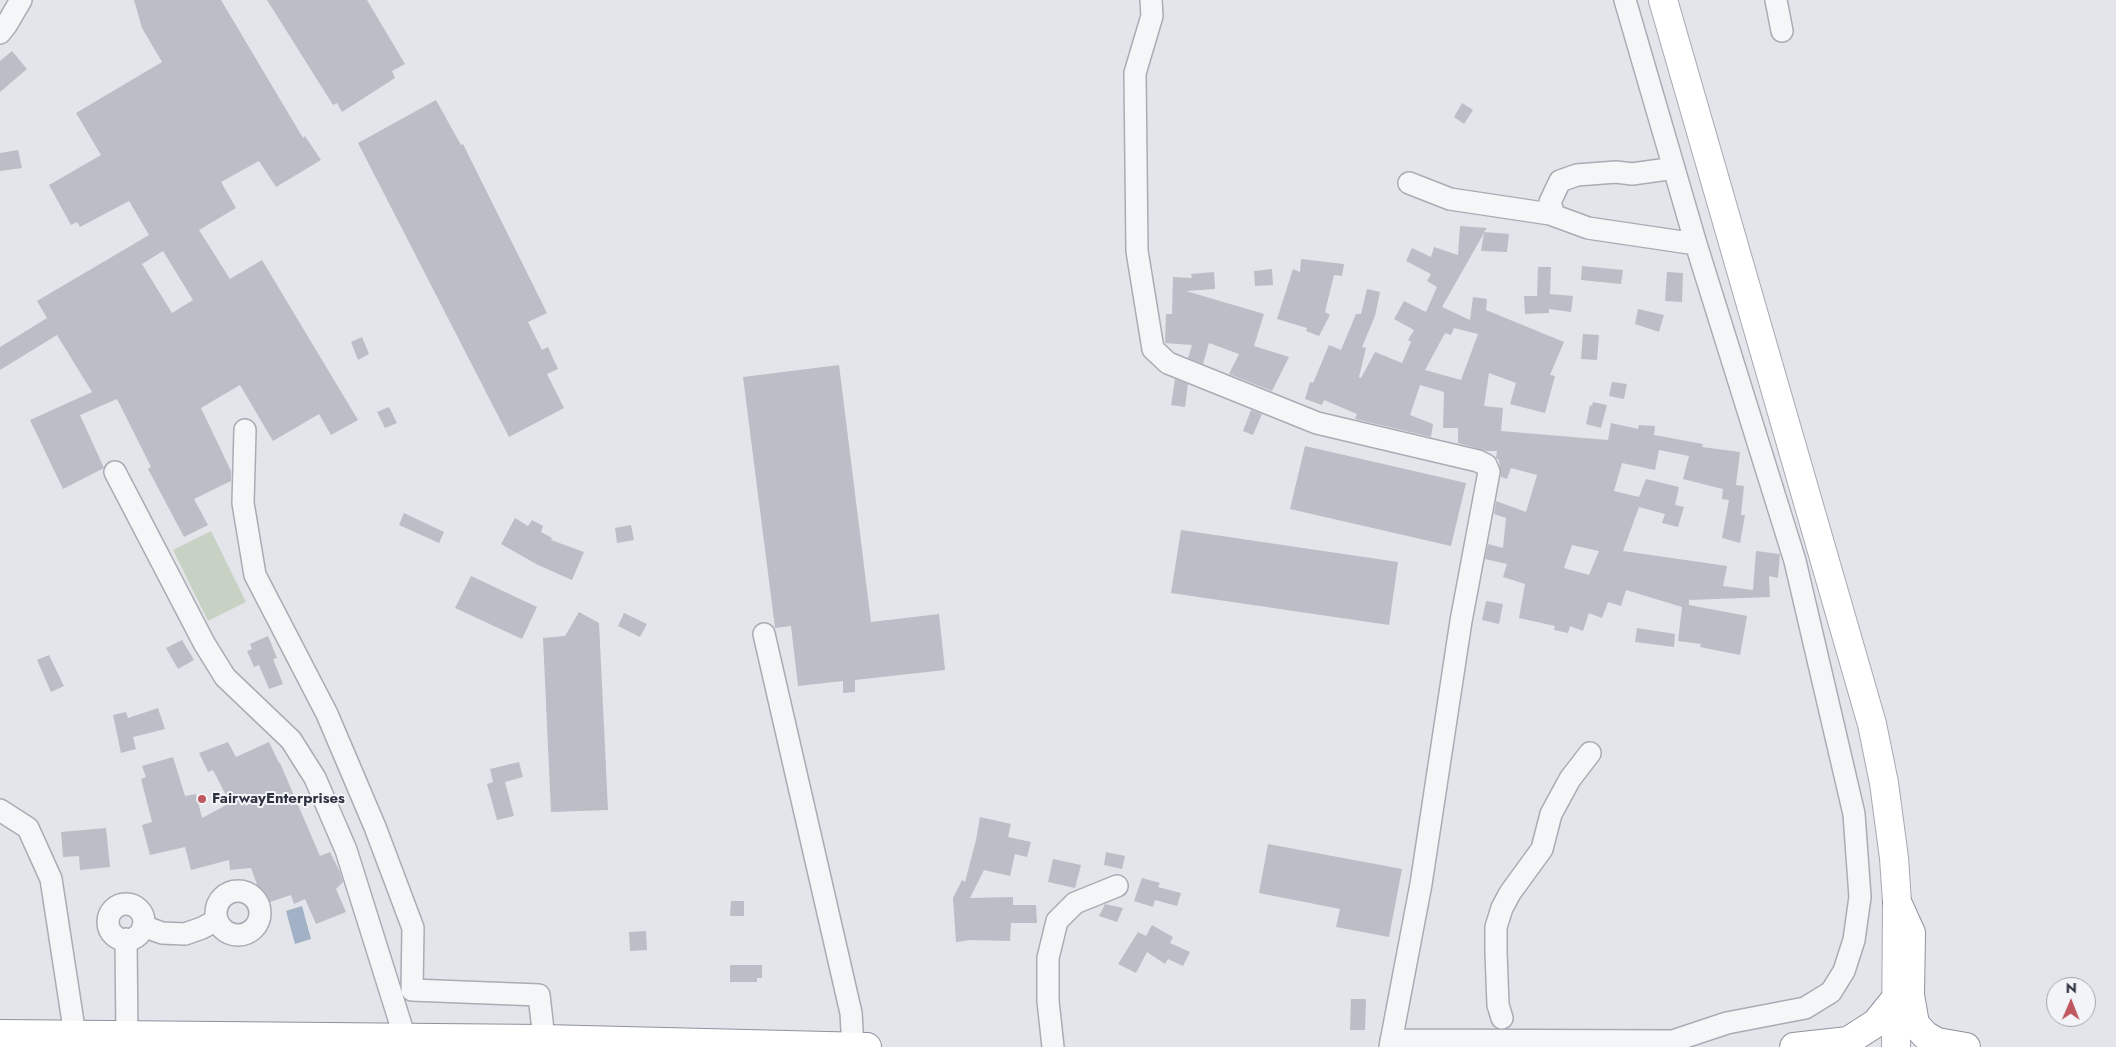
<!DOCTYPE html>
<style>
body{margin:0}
#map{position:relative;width:2116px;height:1047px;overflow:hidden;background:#e3e5ea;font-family:Jost,sans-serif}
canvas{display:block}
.north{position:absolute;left:2046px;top:977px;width:50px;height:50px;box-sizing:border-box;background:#f2f4f7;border:1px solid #a3a6ae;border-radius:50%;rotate:1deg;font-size:14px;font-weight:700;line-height:20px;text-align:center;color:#2d3240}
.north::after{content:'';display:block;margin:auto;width:18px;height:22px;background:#bf575f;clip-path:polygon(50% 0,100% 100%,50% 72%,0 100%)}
</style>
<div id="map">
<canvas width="2116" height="1047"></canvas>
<div class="north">N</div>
</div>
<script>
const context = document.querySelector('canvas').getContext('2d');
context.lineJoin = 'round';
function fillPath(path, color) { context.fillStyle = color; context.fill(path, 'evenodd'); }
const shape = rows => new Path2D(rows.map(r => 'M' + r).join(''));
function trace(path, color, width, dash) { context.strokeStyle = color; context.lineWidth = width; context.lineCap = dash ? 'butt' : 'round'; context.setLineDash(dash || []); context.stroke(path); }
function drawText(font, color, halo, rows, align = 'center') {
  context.font = font + ' Jost,sans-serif'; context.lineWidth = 4; context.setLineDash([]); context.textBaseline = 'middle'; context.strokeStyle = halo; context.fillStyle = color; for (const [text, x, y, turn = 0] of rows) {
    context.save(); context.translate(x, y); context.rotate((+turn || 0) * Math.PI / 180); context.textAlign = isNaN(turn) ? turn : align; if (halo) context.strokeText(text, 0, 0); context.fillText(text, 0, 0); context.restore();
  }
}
const green = shape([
 [211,531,246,602,208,621,173,550]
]);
const water = shape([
 [302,906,311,939,295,944,286,911]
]);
const building = shape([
 [134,0,221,0,303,138,305,136,321,160,276,187,259,161,221,182,236,208,199,230,230,279,262,260,358,420,331,435,319,414,273,441,240,385,201,408,231,471,231,481,194,499,208,525,184,537,148,469,151,467,117,399,80,415,104,468,63,489,30,420,92,392,57,335,0,370,0,347,47,318,37,301,149,235,129,201,80,227,77,222,71,225,49,185,101,155,76,113,162,62,142,28],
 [163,251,193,300,172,313,142,264],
 [267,0,367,0,405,64,392,71,395,78,342,112,337,103,333,105],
 [12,51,27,69,0,92,0,61],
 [436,100,461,145,463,144,547,313,528,322,542,350,548,347,558,369,547,374,564,408,509,437,358,143],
 [1462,103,1473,110,1464,124,1454,117],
 [18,150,22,168,0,171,0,153],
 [1460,226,1487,228,1484,232,1509,234,1507,252,1481,251,1484,233,1442,307,1470,320,1473,297,1487,299,1486,310,1564,342,1550,375,1555,376,1545,413,1510,404,1516,383,1489,373,1484,406,1503,408,1501,431,1608,440,1611,423,1638,429,1639,425,1655,426,1654,435,1703,444,1702,447,1740,452,1736,485,1744,486,1741,515,1745,515,1740,543,1722,538,1729,500,1722,499,1723,489,1683,479,1689,456,1659,450,1655,470,1622,463,1614,491,1639,497,1646,479,1679,487,1675,505,1684,507,1678,527,1662,523,1665,514,1639,507,1623,551,1727,566,1723,586,1753,590,1756,551,1780,554,1778,578,1769,576,1770,597,1689,600,1689,605,1747,616,1740,655,1700,647,1701,644,1678,641,1682,607,1626,590,1621,606,1608,602,1602,618,1589,613,1583,631,1570,626,1568,633,1554,630,1555,626,1519,618,1525,584,1503,577,1507,564,1485,559,1488,544,1503,548,1506,518,1494,514,1496,501,1526,512,1537,475,1511,468,1507,479,1501,477,1499,460,1496,458,1497,451,1486,451,1458,443,1458,428,1443,428,1444,392,1420,385,1410,415,1433,424,1431,437,1355,419,1357,414,1324,400,1322,405,1305,399,1310,382,1313,383,1329,345,1341,350,1356,314,1361,314,1367,289,1380,292,1375,316,1362,347,1366,348,1359,377,1361,378,1375,352,1402,363,1411,342,1408,340,1414,330,1394,319,1404,301,1426,312,1437,287,1427,281,1431,274,1406,261,1412,248,1431,257,1434,247,1458,255],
 [1454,328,1478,334,1461,380,1425,370,1445,333,1451,335],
 [1572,545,1599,551,1589,575,1564,568],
 [1301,259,1344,264,1342,276,1334,275,1325,312,1330,315,1319,336,1306,331,1307,328,1277,319,1293,269,1300,272],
 [1582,266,1623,270,1621,284,1581,280],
 [1538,267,1551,267,1550,294,1573,296,1571,312,1549,309,1549,313,1525,314,1524,296,1537,296],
 [1272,269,1273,285,1255,286,1254,271],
 [1214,272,1215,289,1186,291,1264,314,1254,346,1289,357,1272,391,1229,374,1239,354,1209,343,1203,364,1188,358,1192,345,1165,343,1166,314,1172,314,1173,277,1192,278,1191,274],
 [1667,272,1683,273,1682,302,1665,301],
 [1638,309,1664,315,1659,332,1635,324],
 [1583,334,1599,335,1597,360,1581,359],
 [362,337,369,354,358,360,351,342],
 [839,365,871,622,939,614,945,670,855,680,855,692,843,693,843,681,798,686,791,626,775,628,743,377],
 [1175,379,1188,384,1185,407,1171,405],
 [1612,382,1627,384,1624,399,1609,396],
 [1593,402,1607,405,1601,428,1586,424,1590,405,1592,406],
 [389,407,397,423,385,428,377,412],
 [1251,410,1262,414,1253,435,1243,431],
 [1305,446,1466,483,1451,546,1290,509],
 [404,513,444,532,439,543,399,525],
 [515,518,528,526,532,520,543,526,541,532,552,538,551,540,584,552,572,580,538,565,501,544],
 [631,525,634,540,617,543,615,528],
 [1181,530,1398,562,1389,625,1171,593],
 [471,576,537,607,522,639,455,608],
 [1486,601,1503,604,1499,624,1482,620],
 [579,612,599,623,608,810,551,812,543,638,565,636],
 [624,613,647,624,640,637,618,626],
 [1637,628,1675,634,1674,647,1635,642],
 [268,636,277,658,273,659,283,684,269,689,259,665,254,667,247,651,252,649,250,644],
 [182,640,194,660,178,669,166,648],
 [49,655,64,686,51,692,37,660],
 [158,708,165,729,133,737,136,749,121,753,113,715,126,712,128,718],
 [228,742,236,757,269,742,279,763,280,763,320,856,330,852,340,872,343,882,336,889,346,912,316,924,305,899,294,904,291,895,264,904,251,868,230,870,229,860,191,870,185,847,150,855,142,825,152,822,141,779,146,777,142,766,173,757,185,796,196,794,202,818,230,803,213,770,208,772,199,753],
 [519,762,523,777,505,782,514,816,497,820,487,784,493,782,490,769],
 [980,817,1011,824,1008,837,1031,842,1027,857,1015,854,1010,876,984,870,970,898,1013,897,1013,905,1036,905,1037,923,1011,923,1010,941,970,940,956,942,953,898,962,880,965,882,976,840],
 [106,828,110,867,80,870,79,856,63,857,61,832],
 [1268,844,1402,869,1389,937,1336,927,1340,909,1259,893],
 [1106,852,1125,856,1122,869,1104,865],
 [1053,859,1081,865,1075,888,1048,882],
 [1142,878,1160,883,1158,887,1181,893,1177,906,1155,900,1153,907,1134,901],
 [731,901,744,901,744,916,730,916],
 [1105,904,1123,908,1117,922,1099,916],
 [1152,925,1173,937,1170,943,1190,952,1183,966,1168,959,1165,964,1147,952,1136,973,1118,964,1138,932,1146,936],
 [646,931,647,950,630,951,629,932],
 [730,965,762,965,762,978,757,978,757,982,730,982],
 [1351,999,1366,999,1365,1030,1350,1030]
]);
const minor = shape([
 [1151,0,1152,16,1135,73,1137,251,1153,349,1168,363,1317,423,1478,461,1486,465,1489,472,1461,621,1421,884,1390,1047],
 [1776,0,1782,31],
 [0,33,7,24,21,0],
 [1409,183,1450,199,1550,214,1588,228,1696,244],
 [1554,215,1550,202,1560,181,1577,175,1616,172,1632,174,1668,169],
 [245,430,243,503,255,575,327,714,375,827,413,928,412,990,539,995,544,1039],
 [115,472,204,643,225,677,291,740,315,778,346,850,405,1038],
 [764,634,851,1013,853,1047],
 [0,810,28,828,51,879,75,1035],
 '216 913a22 22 0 1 1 44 0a22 22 0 1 1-44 0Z',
 '108 922a18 18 0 1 1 36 0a18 18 0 1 1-36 0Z',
 [143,926,162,933,185,934,202,928,217,920],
 [126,939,127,1036],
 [1502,1018,1498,1005,1496,952,1496,927,1502,908,1510,893,1542,849,1551,814,1570,779,1590,753],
 [1391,1040,1673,1041,1727,1023,1805,1008,1831,992,1844,971,1854,940,1860,897,1854,814,1795,561,1696,244,1625,0],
 [1053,1047,1048,1001,1048,958,1057,921,1075,903,1117,886]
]);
const major = shape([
 [1663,0,1872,724,1884,783,1894,858,1897,902,1896,1047]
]);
const highway = shape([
 [1897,902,1911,933,1910,995,1915,1024,1925,1035,1937,1042,1966,1047],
 [0,1034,544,1039,867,1047],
 [1794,1047,1848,1041,1876,1023,1897,997]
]);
const markers = [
 [202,799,5,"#bf575f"]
];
const poiNames = [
 ["FairwayEnterprises",212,799]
];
fillPath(green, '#c7d2c5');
fillPath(water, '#a2b1c5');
fillPath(building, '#bbbec6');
trace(minor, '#a9acb4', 24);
trace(major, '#a4a9b4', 30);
trace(highway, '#8c929e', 30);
trace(minor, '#f5f6f8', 21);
trace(major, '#fff', 28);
trace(highway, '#fff', 28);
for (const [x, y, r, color] of markers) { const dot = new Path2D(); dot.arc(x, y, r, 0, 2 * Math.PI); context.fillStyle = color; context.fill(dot); trace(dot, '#f2f4f7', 2); }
drawText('bold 15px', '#2d3240', '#f2f4f7', poiNames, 'left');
</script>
